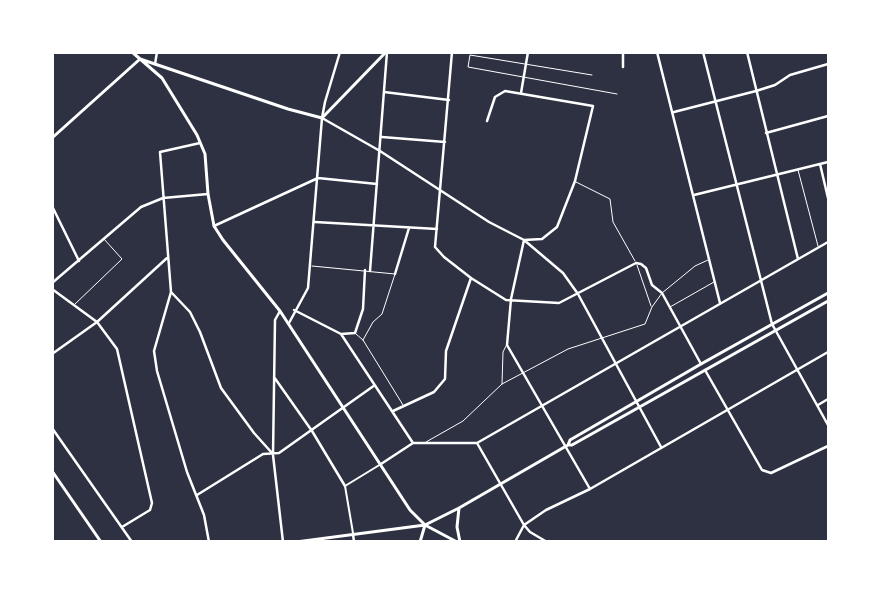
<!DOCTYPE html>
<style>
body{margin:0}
#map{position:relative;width:881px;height:594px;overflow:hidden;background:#2d3142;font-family:"Work Sans",sans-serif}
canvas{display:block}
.frame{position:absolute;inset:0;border:54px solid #fff;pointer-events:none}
</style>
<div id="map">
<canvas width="881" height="594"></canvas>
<div class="frame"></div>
</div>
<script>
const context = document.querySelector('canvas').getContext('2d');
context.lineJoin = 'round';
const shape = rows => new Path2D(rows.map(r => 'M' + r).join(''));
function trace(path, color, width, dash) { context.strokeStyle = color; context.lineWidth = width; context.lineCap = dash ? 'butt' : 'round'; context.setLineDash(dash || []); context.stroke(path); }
const service = shape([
 [592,75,470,55,468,67,617,94],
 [798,170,818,246],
 [576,182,610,199,613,222,635,261],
 [637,265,651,306],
 [312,266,395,274,382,314,373,322,363,340],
 [74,305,122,259,104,239],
 [670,307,714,282],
 [356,334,363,340,403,405],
 [502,384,503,352,506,346],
 [426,442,463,421,502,384,568,349,645,324,652,307,662,293,695,266,708,260]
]);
const pedestrian = shape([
 [353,533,345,486,381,464]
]);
const minor = shape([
 [452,52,435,247,444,257,471,278,506,300,559,303,636,263,641,264,646,268,652,285,662,293,701,364],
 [623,52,623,67],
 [657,52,720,303],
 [703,52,772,324,828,425],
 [747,52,798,259],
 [155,64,157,52],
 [384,92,449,100],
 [521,93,528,52],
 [674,112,756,91,775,85,790,75,828,64],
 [322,118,380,151,489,222,524,240,542,239,557,227,575,181,593,106,505,91,495,97,487,121],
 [766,133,828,116],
 [382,137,445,142],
 [200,143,160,152,171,292,154,351,157,371,187,472,204,515,209,542],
 [820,164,828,198],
 [694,195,828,162],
 [52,206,79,261],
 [315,222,437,229],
 [214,226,318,178,377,184],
 [370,271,387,52],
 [395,274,409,228],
 [52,283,141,207,163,198,208,194],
 [52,289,97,322,117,349,152,503,150,510,122,527],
 [171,292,190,312,200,332,221,388,254,433,272,453],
 [294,310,341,334,413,443],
 [280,311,275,320,273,455,283,542],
 [289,323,308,288,322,118,325,102,340,52],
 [341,334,355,333,363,309,365,270],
 [52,354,97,322,167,258],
 [705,370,762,470,771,473,828,446],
 [274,377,312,431,345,486],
 [818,405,828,399],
 [393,411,434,392,445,379,446,351,471,278],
 [52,428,132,542],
 [477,443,524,525,530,532,547,542],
 [381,464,413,443,477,443,828,242],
 [590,489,507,345,511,299,524,240,563,273,578,294,661,447],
 [197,495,263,454,279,453,375,385],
 [353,534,354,542],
 [515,542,524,525,546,510,590,489,828,352]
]);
const tertiary = shape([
 [132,52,162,78,197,135,205,154,208,194,214,226,223,240,280,311,410,510,425,525,457,542],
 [52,138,140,59,288,109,322,118,386,52],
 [568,445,570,440,701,364,828,293],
 [52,471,101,542],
 [459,508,457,527,460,542],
 [296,542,425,525,459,508,568,445,572,445,828,301],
 [420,542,425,525]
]);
trace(service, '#fff', 1);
trace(pedestrian, '#fff', 2);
trace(minor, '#fff', 2.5);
trace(tertiary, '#fff', 3);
</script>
